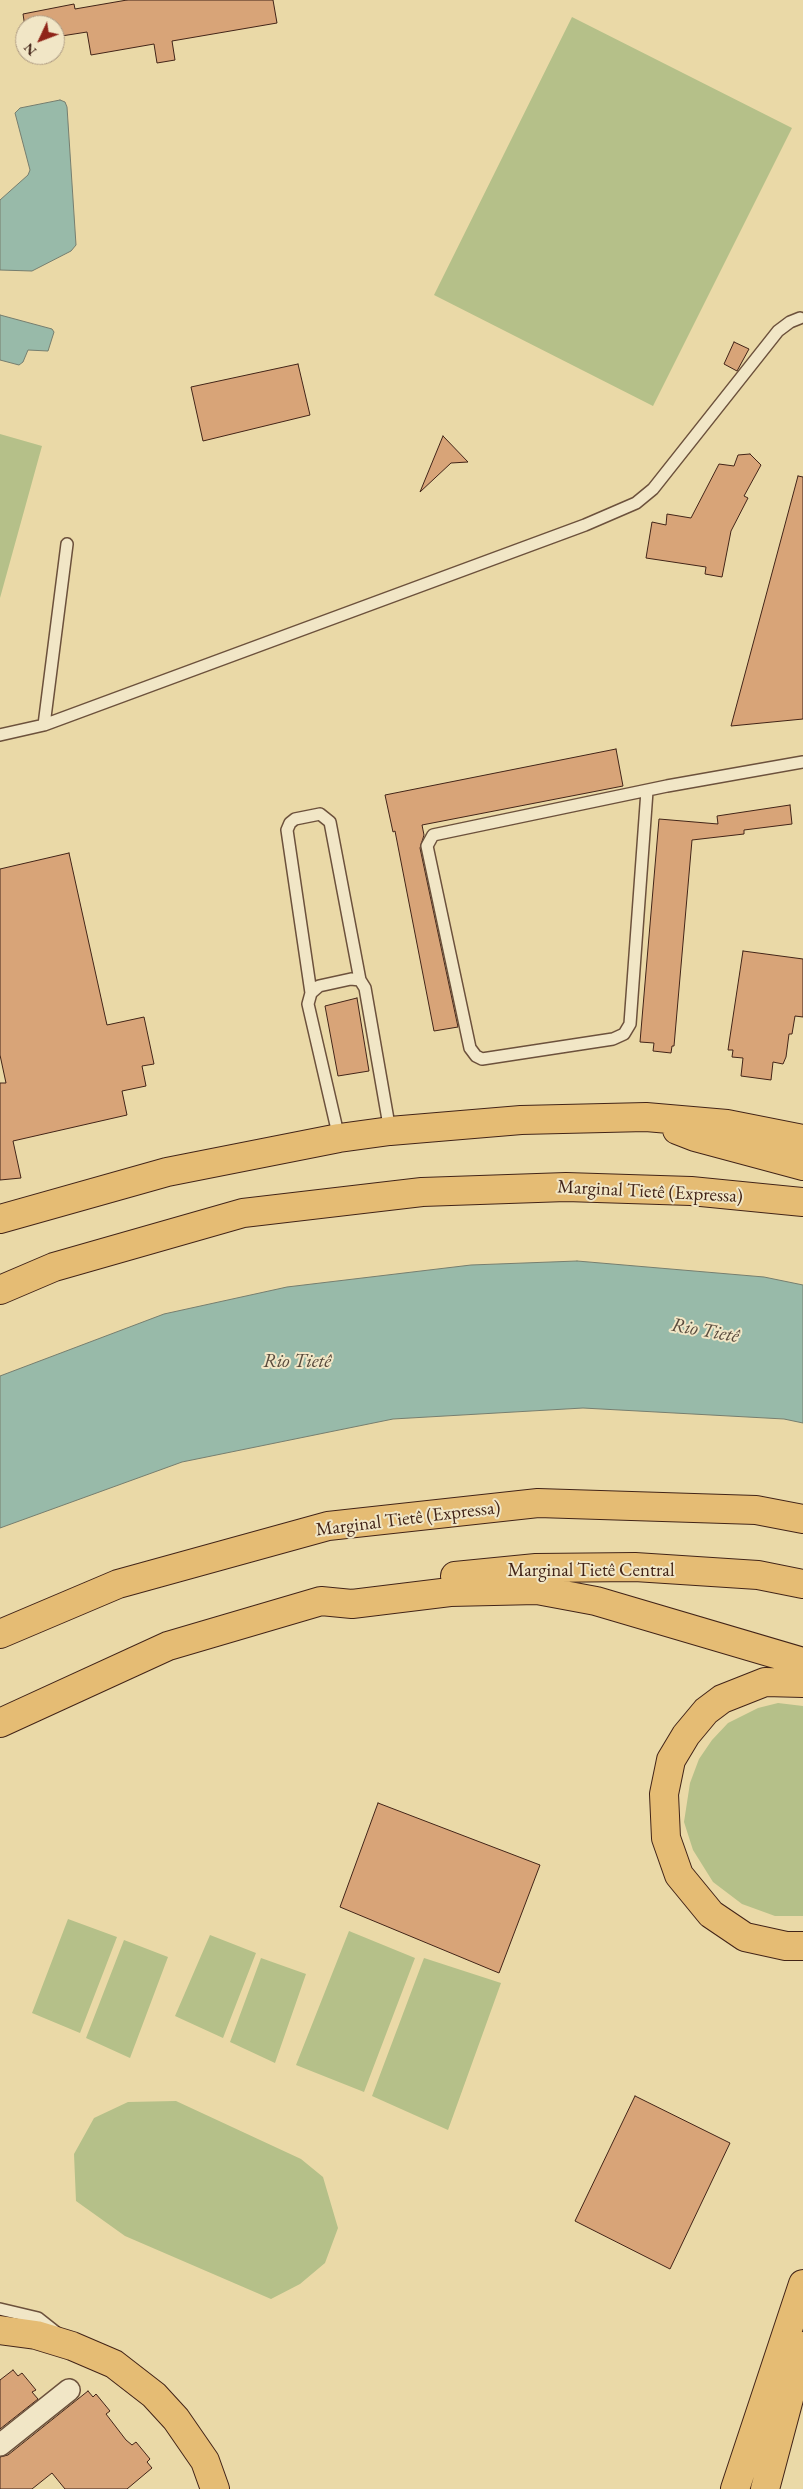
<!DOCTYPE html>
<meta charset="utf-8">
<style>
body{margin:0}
#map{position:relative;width:803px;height:2489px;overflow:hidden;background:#ead9a7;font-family:"EB Garamond",serif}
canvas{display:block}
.north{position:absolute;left:15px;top:15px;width:50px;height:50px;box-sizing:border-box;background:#f1e6c6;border:1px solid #ab9880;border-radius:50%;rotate:227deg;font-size:14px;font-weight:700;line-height:20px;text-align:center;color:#422418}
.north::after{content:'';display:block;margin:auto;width:18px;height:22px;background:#8f2418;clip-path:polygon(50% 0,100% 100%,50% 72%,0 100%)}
</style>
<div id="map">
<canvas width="803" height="2489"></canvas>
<div class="north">N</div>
</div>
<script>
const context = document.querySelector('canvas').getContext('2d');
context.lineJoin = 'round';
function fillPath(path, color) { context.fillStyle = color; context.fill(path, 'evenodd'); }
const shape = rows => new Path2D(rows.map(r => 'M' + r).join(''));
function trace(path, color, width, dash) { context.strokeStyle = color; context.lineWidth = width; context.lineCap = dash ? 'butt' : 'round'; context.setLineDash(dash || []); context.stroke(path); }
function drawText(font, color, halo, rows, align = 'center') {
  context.font = font + ' "EB Garamond",serif'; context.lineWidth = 4; context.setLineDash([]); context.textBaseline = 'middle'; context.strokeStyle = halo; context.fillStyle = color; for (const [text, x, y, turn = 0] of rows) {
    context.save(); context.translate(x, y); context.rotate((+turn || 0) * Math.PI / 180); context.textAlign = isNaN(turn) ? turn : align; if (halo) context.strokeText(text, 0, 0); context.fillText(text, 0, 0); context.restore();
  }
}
const green = shape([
 [572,17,792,128,653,406,434,295],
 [0,434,42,446,0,598],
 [778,1703,803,1706,803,1916,775,1916,742,1904,713,1882,693,1850,684,1822,690,1783,699,1759,712,1740,728,1723,758,1708],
 [68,1919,117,1937,80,2033,32,2013],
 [349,1931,415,1958,364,2092,296,2065],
 [210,1935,256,1953,223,2038,175,2016],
 [124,1940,168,1957,130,2058,86,2038],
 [261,1958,306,1974,275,2063,230,2042],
 [424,1958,501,1983,448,2130,372,2096],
 [176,2101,301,2159,323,2177,338,2228,325,2263,300,2284,271,2299,125,2236,76,2201,74,2154,94,2118,128,2102]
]);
const water = shape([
 [60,100,65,102,67,107,76,245,71,251,32,271,0,270,0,200,28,175,30,170,15,113,20,108,60,100],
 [0,315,52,329,54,332,48,351,28,350,23,362,19,365,0,360,0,315],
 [577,1261,764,1277,803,1285,803,1423,784,1419,583,1408,393,1419,182,1462,0,1528,0,1376,164,1314,287,1287,471,1265,577,1261]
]);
const building = shape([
 [127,0,273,0,277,23,172,41,175,60,157,63,154,44,91,55,87,32,55,37,55,25,25,25,25,27,23,14,74,4,75,9,127,0],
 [734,342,749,349,737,371,724,364,734,342],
 [298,364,310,415,203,441,191,387,298,364],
 [443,436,468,462,451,463,420,492,443,436],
 [750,454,761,465,744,496,748,498,731,531,722,577,705,574,706,567,646,558,652,522,666,525,667,514,691,518,719,464,734,466,738,455,750,454],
 [798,476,803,477,803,719,731,726,798,476],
 [616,749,623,786,422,825,424,835,420,848,458,1027,434,1031,395,831,393,832,385,795,616,749],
 [790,805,792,824,744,830,744,834,692,840,674,1046,672,1046,671,1053,653,1051,654,1043,640,1042,659,819,718,824,717,816,790,805],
 [69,853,107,1025,144,1017,154,1064,142,1066,146,1086,122,1091,127,1115,13,1141,21,1178,0,1180,0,1083,6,1083,0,1055,0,869,69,853],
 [743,951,803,959,803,1017,795,1016,792,1034,789,1034,786,1057,783,1064,773,1062,771,1080,741,1076,743,1058,732,1057,733,1050,728,1050,743,951],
 [357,998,369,1071,338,1076,325,1006,357,998],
 [378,1803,540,1865,499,1973,340,1907,378,1803],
 [635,2096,730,2143,670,2269,575,2221,635,2096],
 [13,2370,18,2376,22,2373,36,2390,32,2392,38,2399,0,2429,0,2380,13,2370],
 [88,2391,93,2397,96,2394,110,2411,106,2414,126,2440,132,2445,136,2442,150,2459,147,2462,152,2468,127,2489,65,2489,52,2473,32,2489,0,2489,0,2457,8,2455,88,2391]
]);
const lane = shape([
 [44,725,67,544],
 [0,735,44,725,585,525,636,503,653,489,778,331,790,322,800,318],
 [647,791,630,1024,624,1034,613,1039,482,1059,476,1056,470,1048,427,846,433,835,667,786,803,762],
 [311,993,287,830,290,823,295,819,320,814,330,822,360,980],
 [339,1138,308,1004,311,993,319,986,351,979,360,980,365,988,390,1131],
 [0,2309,38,2318,57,2333]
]);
const street = shape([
 [0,2445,69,2390]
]);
const primary = shape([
 [0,2330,36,2335,72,2346,114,2364,154,2395,176,2419,205,2461,215,2489]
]);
const highway = shape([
 [677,1130,695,1137,803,1166],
 [0,1219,167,1172,339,1138,390,1131,521,1120,646,1117,727,1124,803,1139],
 [0,1290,54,1267,243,1213,422,1192,566,1187,691,1191,803,1202],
 [455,1576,536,1568,635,1567,758,1575,803,1584],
 [0,1634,118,1584,328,1526,538,1503,756,1510,803,1519],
 [803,1683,765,1682,722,1699,706,1711,686,1735,671,1760,664,1794,666,1838,679,1875,711,1914,745,1937,786,1946,803,1946],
 [0,1723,168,1646,321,1601,352,1604,450,1592,537,1590,596,1601,803,1662],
 [735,2489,803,2284],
 [765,2489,803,2346]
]);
const streetNames = [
 ["Marginal Tietê (Expressa)",650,1192,3],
 ["Marginal Tietê (Expressa)",408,1519,-7],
 ["Marginal Tietê Central",591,1571]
];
const waterNames = [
 ["Rio Tietê",705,1331,10],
 ["Rio Tietê",297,1362]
];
fillPath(green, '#b5c089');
fillPath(water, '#98baa9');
trace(water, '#767e6f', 1);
fillPath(building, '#d8a478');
trace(building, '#422418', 1);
trace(lane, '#6c513c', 14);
trace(street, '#6c513c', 24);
trace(primary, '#422418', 30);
trace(highway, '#422418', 30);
trace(lane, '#f1e6c6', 11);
trace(street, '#f1e6c6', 21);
trace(primary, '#e5bc74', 28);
trace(highway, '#e5bc74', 28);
drawText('19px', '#422418', '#f1e6c6', streetNames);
drawText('italic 20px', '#584a3c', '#f1e6c6', waterNames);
</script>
